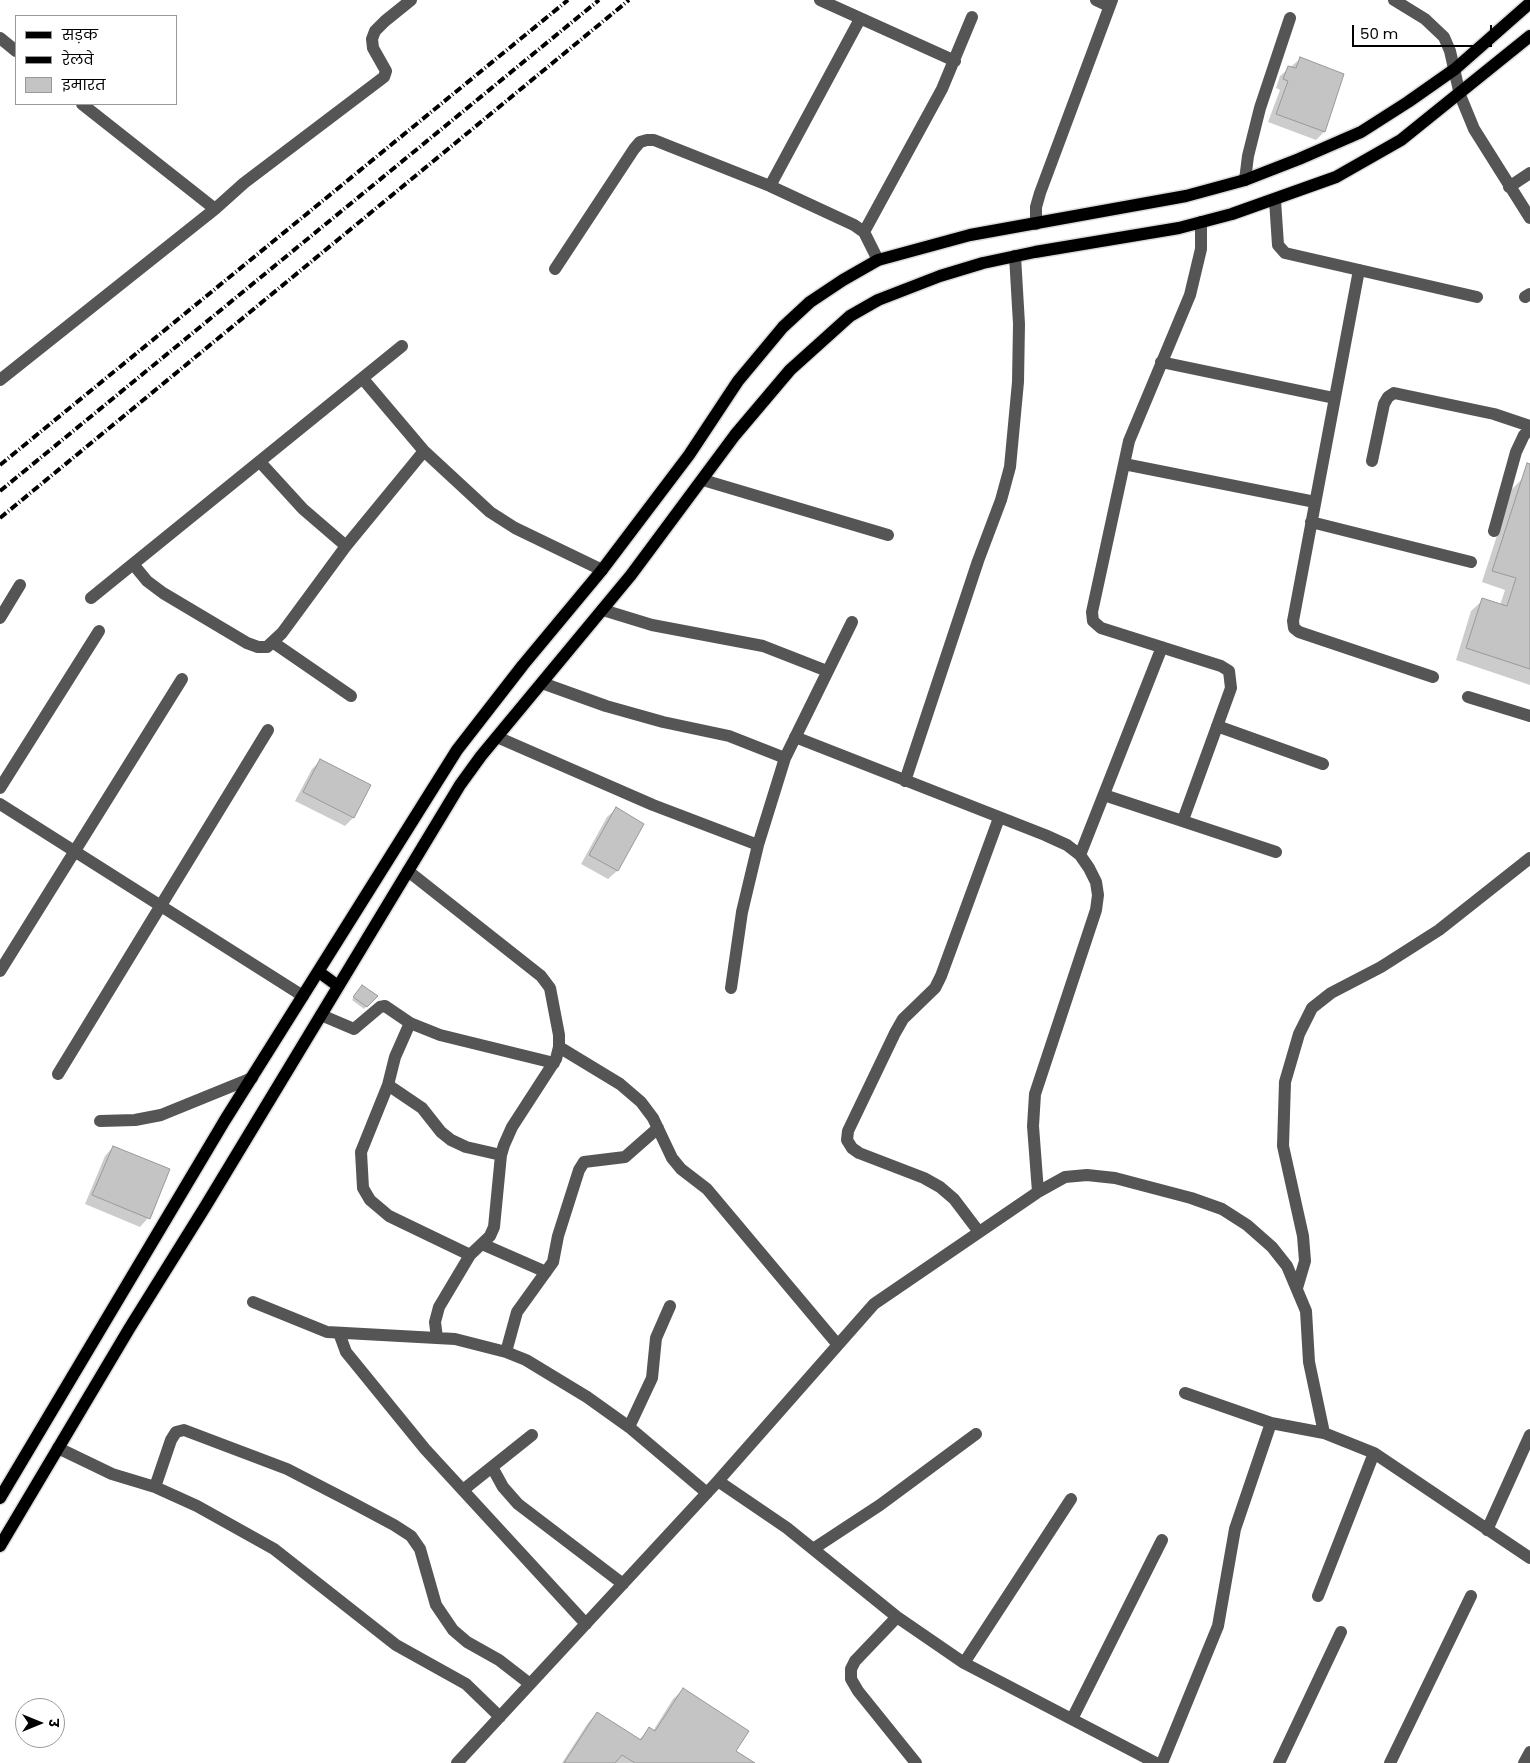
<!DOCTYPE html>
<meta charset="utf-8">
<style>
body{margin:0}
#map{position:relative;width:1530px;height:1763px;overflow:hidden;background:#fff;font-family:Poppins,"Noto Sans Devanagari",sans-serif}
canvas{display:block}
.legend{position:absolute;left:15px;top:15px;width:162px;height:90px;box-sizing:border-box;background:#fff;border:1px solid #999;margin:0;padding:6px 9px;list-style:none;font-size:15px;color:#000}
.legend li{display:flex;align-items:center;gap:10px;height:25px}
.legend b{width:25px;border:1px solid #999}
.north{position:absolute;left:15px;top:1698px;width:50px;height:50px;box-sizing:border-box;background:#fff;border:1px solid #999;border-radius:50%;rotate:90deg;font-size:14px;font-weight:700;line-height:20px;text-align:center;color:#000}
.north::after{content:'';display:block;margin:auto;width:18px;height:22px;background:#000;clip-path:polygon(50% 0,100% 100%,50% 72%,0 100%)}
.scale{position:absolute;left:1352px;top:25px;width:140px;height:22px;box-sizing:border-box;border:2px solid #000;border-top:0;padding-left:6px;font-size:15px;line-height:18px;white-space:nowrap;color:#000;-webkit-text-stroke:4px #fff;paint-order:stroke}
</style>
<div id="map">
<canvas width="1530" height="1763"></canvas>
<ul class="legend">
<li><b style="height:6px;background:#000"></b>सड़क</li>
<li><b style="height:6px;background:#000"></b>रेलवे</li>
<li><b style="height:14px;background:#c4c4c4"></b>इमारत</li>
</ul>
<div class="north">उ</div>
<div class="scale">50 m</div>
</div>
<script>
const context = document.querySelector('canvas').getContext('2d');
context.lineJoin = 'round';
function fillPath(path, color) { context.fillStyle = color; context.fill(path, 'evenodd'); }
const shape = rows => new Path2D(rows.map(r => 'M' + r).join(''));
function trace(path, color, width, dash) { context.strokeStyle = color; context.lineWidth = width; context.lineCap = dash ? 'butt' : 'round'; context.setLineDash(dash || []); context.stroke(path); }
const shadow = shape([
 [1300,59,1324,132,1316,140,1268,122,1280,90,1276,88,1280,76],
 [1523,478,1530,480,1530,685,1456,660,1471,611,1483,600,1500,605,1505,590,1482,582,1512,489],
 [320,761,353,818,345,826,295,801,312,769],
 [616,809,643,824,617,871,608,879,581,864,607,817],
 [360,989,376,996,364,1009,352,1000],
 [113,1147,148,1218,140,1227,85,1204,105,1156],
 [683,1690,735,1752,752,1763,562,1763,588,1723,597,1713,639,1740,649,1729,653,1731,673,1699]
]);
const building = shape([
 [1300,57,1344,74,1325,132,1276,114,1288,81,1283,79,1288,66,1296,68,1300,57],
 [1527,463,1530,464,1530,669,1466,648,1482,598,1507,606,1516,578,1492,571,1527,463],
 [320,759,371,785,354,818,303,792,320,759],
 [616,807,644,824,618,871,589,855,616,807],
 [362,985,378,996,367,1007,353,997,362,985],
 [113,1146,170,1169,150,1219,92,1195,113,1146],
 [683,1688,749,1731,736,1751,755,1763,635,1763,622,1755,615,1763,564,1763,597,1712,641,1740,649,1727,655,1731,683,1688]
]);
const minor = shape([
 [820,0,955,61],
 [1096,0,1109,6],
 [1394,0,1425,19,1444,37,1450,51,1460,95,1474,129,1530,218],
 [0,38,16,51],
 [82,104,215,209],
 [1245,180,1248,156,1260,108,1290,18],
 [770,186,860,19],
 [1509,187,1530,173],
 [1275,200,1278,245,1285,253,1477,297],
 [1036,224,1036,207,1040,193,1112,0],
 [864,232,942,89,972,17],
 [555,269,634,149,640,142,647,140,654,140,770,186,854,225,864,232,878,260],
 [1359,270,1293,621,1294,628,1299,632,1433,677],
 [1525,297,1530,294],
 [1161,362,1334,398],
 [363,379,424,451,490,512,515,528,602,570],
 [0,380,215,209,244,183,384,77,386,71,373,48,372,39,375,31,385,21,411,0],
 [1372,461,1384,404,1388,397,1394,393,1494,414,1530,426],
 [260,462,303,509,346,546],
 [1124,464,1315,502],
 [703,480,888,535],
 [1311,522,1471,562],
 [1494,531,1516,452,1524,435,1530,430],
 [133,564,147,581,163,593,247,643,258,647,267,647,282,633,346,546,424,451],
 [91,598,402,346],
 [603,610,652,625,763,646,827,671],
 [0,618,20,585],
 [274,643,351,696],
 [542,683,606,706,663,722,729,736,785,758],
 [1468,697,1530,716],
 [1217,726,1323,764],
 [497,737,653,805,758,845],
 [795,737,1045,835,1067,845,1080,855,1089,868,1096,882,1098,895,1096,910,1035,1094,1033,1126,1038,1192],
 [905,781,978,561,1001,500,1010,467,1018,382,1019,324,1015,256],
 [0,788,99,631],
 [1104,795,1276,852],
 [0,804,303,996],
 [1183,820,1231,688,1229,671,1221,666,1101,628,1093,621,1092,612,1129,441,1190,295,1201,249,1201,222],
 [1080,855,1162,647],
 [408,871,541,976,550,988,559,1035,559,1047,556,1059,512,1127,504,1145,501,1155,494,1227,490,1236,470,1255,439,1307,435,1322,437,1338],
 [0,971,182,679],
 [731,988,742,912,758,845,785,758,852,622],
 [321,1015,354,1029,380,1007,385,1006,410,1023,440,1035,554,1063],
 [410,1023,395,1057,388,1085,361,1152,363,1188,370,1200,389,1216,470,1255],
 [559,1047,620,1084,641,1102,653,1118,672,1158,681,1169,707,1189,838,1345],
 [58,1074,268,730],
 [388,1085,422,1108,441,1132,451,1140,466,1147,501,1155],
 [100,1121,135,1120,161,1115,252,1078],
 [979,1232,954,1199,940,1187,924,1178,859,1153,852,1148,847,1140,848,1131,895,1033,903,1019,935,988,941,976,999,818],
 [482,1244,546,1272],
 [1297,1288,1305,1261,1303,1236,1283,1146,1285,1082,1299,1034,1312,1008,1331,993,1381,967,1439,930,1530,858],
 [253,1302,327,1332,455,1339,506,1352,526,1360,587,1397,629,1427,707,1493],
 [339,1333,346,1352,425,1449,586,1624],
 [506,1352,517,1312,553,1262,558,1236,579,1170,584,1162,625,1157,658,1128],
 [1185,1393,1271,1423,1324,1433,1374,1453,1530,1558],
 [629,1427,652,1378,656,1338,670,1306],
 [58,1448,112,1474,155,1487,197,1506,274,1549,396,1645,466,1684,500,1717],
 [492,1467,503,1487,518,1504,623,1584],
 [718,1481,787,1528,897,1617,964,1663,1156,1763],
 [155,1487,171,1440,176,1432,184,1430,287,1469,349,1501,394,1525,411,1536,420,1549,436,1605,453,1630,467,1642,499,1660,530,1684],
 [463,1490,532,1435],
 [1487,1530,1530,1435],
 [813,1549,880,1505,976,1434],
 [1318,1596,1374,1453],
 [897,1617,855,1661,851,1669,851,1679,858,1691,916,1763],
 [964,1663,1071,1499],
 [1072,1719,1162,1540],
 [457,1763,718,1481,874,1304,1038,1192,1065,1177,1087,1175,1115,1178,1191,1198,1222,1209,1247,1225,1272,1247,1287,1266,1306,1311,1309,1362,1324,1433],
 [1162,1763,1218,1626,1235,1529,1271,1423],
 [1279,1763,1341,1632],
 [1390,1763,1471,1596],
 [1524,1763,1530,1752]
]);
const major = shape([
 [319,972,338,986],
 [0,1498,225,1120,457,750,523,665,602,570,689,455,738,381,783,327,810,302,843,280,878,260,970,235,1186,196,1245,180,1299,159,1361,132,1408,102,1455,69,1530,3],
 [0,1546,129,1329,205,1207,460,785,481,756,631,575,735,435,790,370,850,316,878,300,940,276,983,263,1035,252,1179,228,1232,214,1336,177,1401,140,1530,36]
]);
const rail = shape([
 [0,465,568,0],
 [0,491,599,0],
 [0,518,629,0]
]);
fillPath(shadow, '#0003');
fillPath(building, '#c4c4c4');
trace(building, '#999', 1);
trace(major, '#dbdbdb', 15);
trace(minor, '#555', 12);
trace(major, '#000', 12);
trace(rail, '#000', 4, [8, 2.5, 1, 2.5]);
</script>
